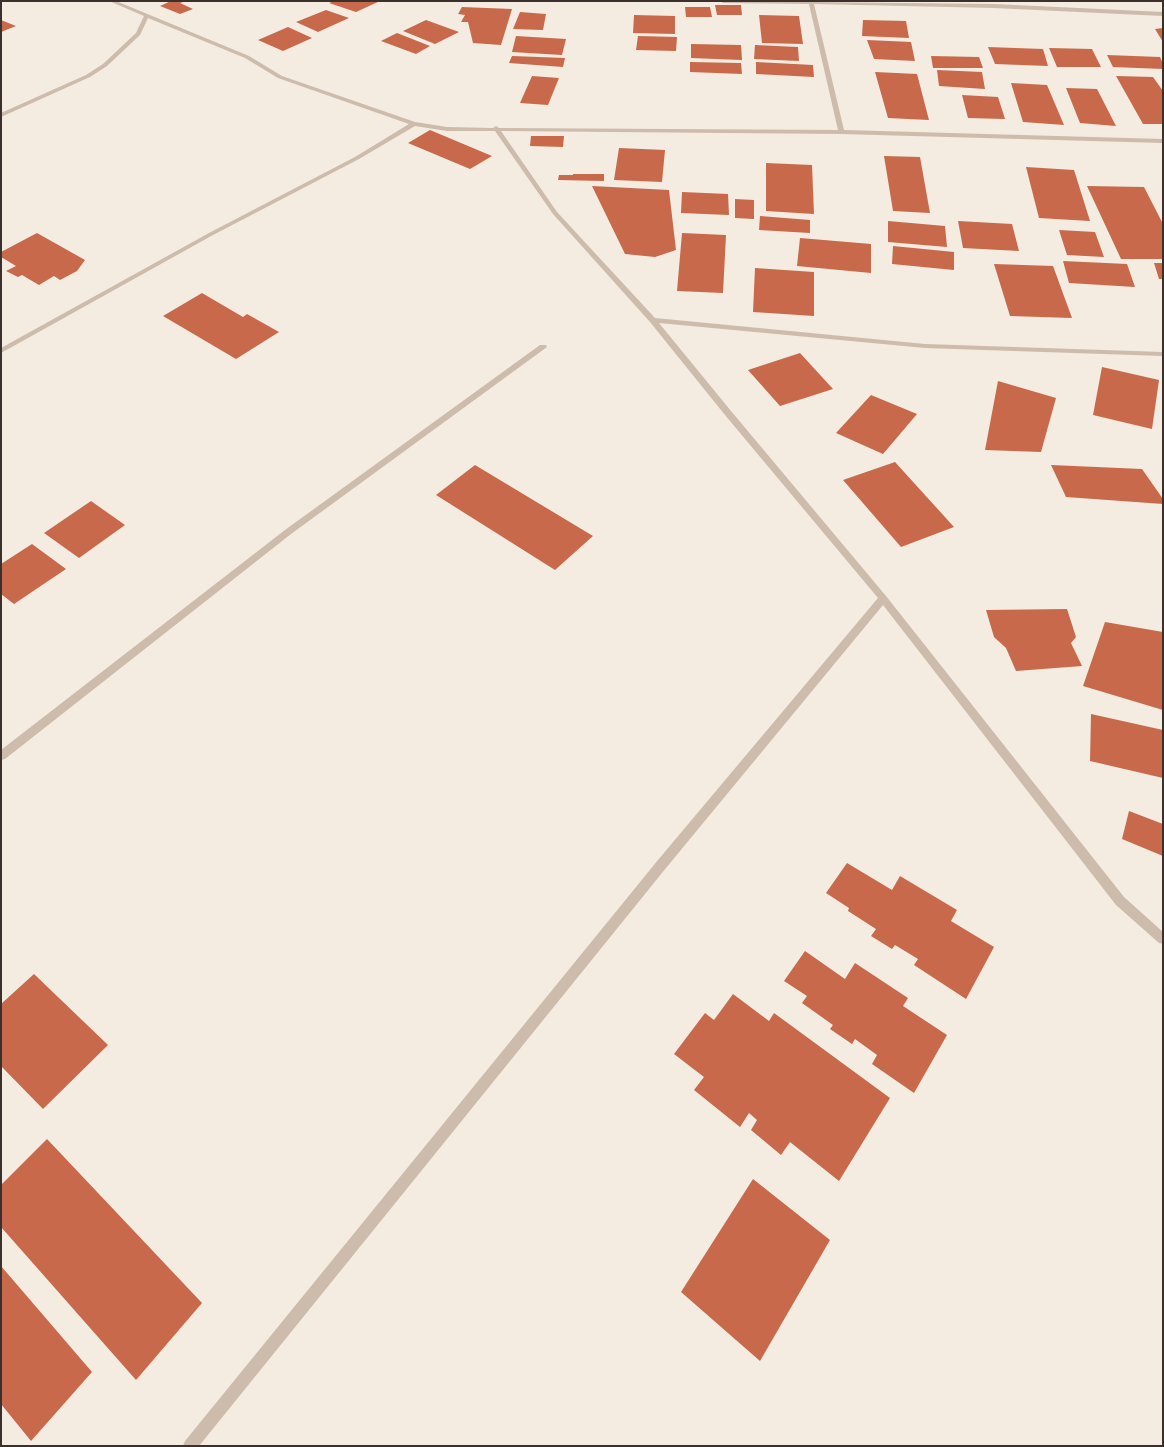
<!DOCTYPE html>
<style>
body{margin:0}
#map{position:relative;width:1164px;height:1447px;overflow:hidden;background:#f4ebe1;font-family:"Source Sans 3",sans-serif}
canvas{display:block}
.frame{position:absolute;inset:0;border:2px solid #3b302b;pointer-events:none}
</style>
<div id="map">
<canvas width="1164" height="1447"></canvas>
<div class="frame"></div>
</div>
<script>
const context = document.querySelector('canvas').getContext('2d');
context.lineJoin = 'round';
function fillPath(path, color) { context.fillStyle = color; context.fill(path, 'evenodd'); }
const shape = rows => new Path2D(rows.map(r => 'M' + r).join(''));
const building = shape([
 [171,1,186,1,180,3,193,9,180,14,160,6],
 [334,1,380,1,356,12,329,3],
 [715,5,741,5,742,15,717,15],
 [462,7,512,9,501,45,473,43,468,22,461,22,465,15,458,14],
 [685,7,710,7,712,17,686,17],
 [326,10,349,18,318,32,296,22],
 [520,12,546,14,543,30,513,29],
 [634,15,675,16,675,34,633,33],
 [759,15,799,16,803,44,762,43],
 [1,20,16,26,1,32],
 [426,20,459,32,435,44,403,31],
 [863,20,906,21,909,38,862,36],
 [288,27,312,38,283,51,258,40],
 [1163,28,1163,42,1155,29],
 [397,33,430,46,416,54,381,41],
 [516,36,566,39,562,55,512,52],
 [638,36,677,37,676,51,636,50],
 [867,40,911,42,915,61,874,59],
 [691,44,741,45,742,60,691,58],
 [755,45,798,47,799,61,754,59],
 [988,47,1043,49,1048,66,995,64],
 [1049,48,1092,49,1101,67,1057,67],
 [1107,55,1160,57,1163,64,1163,69,1113,67],
 [512,56,565,58,563,67,509,63],
 [931,56,979,57,983,68,933,68],
 [690,62,741,63,742,74,690,72],
 [756,62,813,65,814,77,756,74],
 [937,70,982,72,985,89,939,86],
 [875,72,917,74,929,120,888,118],
 [532,76,559,78,548,105,520,103],
 [1116,76,1153,77,1163,91,1163,124,1143,124],
 [1011,83,1047,85,1064,125,1023,122],
 [1066,88,1097,89,1116,126,1080,123],
 [962,95,998,97,1005,119,968,118],
 [430,130,492,156,470,169,408,143],
 [531,136,564,136,563,147,530,146],
 [619,148,665,150,662,182,614,180],
 [884,156,920,157,930,213,893,211],
 [766,163,812,165,814,214,766,211],
 [1026,167,1074,170,1090,221,1039,218],
 [573,174,604,174,604,181,558,180,559,175,573,175],
 [592,186,669,190,676,250,655,257,625,254],
 [1087,186,1144,187,1163,224,1163,259,1121,259],
 [682,192,728,194,729,215,681,213],
 [735,199,754,200,754,219,735,218],
 [760,216,810,220,810,233,759,230],
 [888,221,945,226,947,247,888,242],
 [958,221,1012,224,1019,251,963,248],
 [1059,230,1095,232,1104,257,1067,255],
 [37,233,85,260,77,271,60,280,54,276,39,285,22,275,18,277,6,271,16,266,1,257,1,252],
 [682,233,726,235,723,293,677,291],
 [800,238,871,244,871,273,797,266],
 [893,246,954,252,954,270,892,264],
 [1063,261,1127,264,1135,287,1069,283],
 [1154,263,1163,263,1163,279,1159,279],
 [994,264,1053,266,1072,318,1010,316],
 [755,268,814,272,814,316,753,312],
 [202,293,243,317,247,314,279,332,236,359,163,316],
 [800,353,833,389,780,406,748,370],
 [1102,367,1159,380,1152,429,1093,415],
 [998,381,1056,398,1041,452,985,450],
 [871,395,917,414,883,454,836,433],
 [895,462,954,527,901,547,843,480],
 [475,465,593,536,555,570,436,495],
 [1051,465,1142,469,1163,499,1163,504,1066,497],
 [91,501,125,525,79,558,44,533],
 [32,544,66,569,14,604,1,594,1,564],
 [1067,609,1076,637,1071,643,1082,666,1016,671,1006,648,994,637,986,610],
 [1105,622,1163,632,1163,710,1083,686],
 [1091,714,1163,730,1163,778,1090,761],
 [1129,811,1163,824,1163,856,1122,839],
 [847,863,892,890,900,876,957,910,951,921,994,947,966,999,914,965,918,959,895,945,892,949,871,936,876,929,848,911,849,908,826,893],
 [805,951,845,979,855,963,908,998,903,1006,947,1035,914,1093,872,1064,877,1055,855,1039,852,1044,830,1029,833,1025,802,1003,807,996,784,981],
 [34,974,108,1045,43,1109,1,1066,1,1004],
 [733,994,769,1021,774,1013,890,1098,839,1181,790,1142,781,1155,751,1130,757,1120,749,1113,740,1127,694,1090,704,1077,674,1054,705,1013,714,1020],
 [47,1139,202,1303,136,1380,1,1227,1,1185],
 [753,1179,830,1240,760,1361,681,1292],
 [1,1266,92,1372,31,1441,1,1404]
]);
const minor = shape([
 [109,1,116,1,249,56,282,76,415,122,447,127,493,128,496,126,499,128,838,130,809,4,723,3,720,1,994,4,1163,12,1163,16,994,8,814,4,844,130,1163,139,1163,143,841,134,501,131,557,212,655,318,925,344,1163,352,1163,356,925,348,659,323,731,411,886,596,1124,897,1163,932,1163,944,1159,943,1116,905,883,605,666,868,199,1446,183,1446,185,1441,658,860,878,598,725,415,650,322,553,214,495,131,447,131,415,126,359,159,213,235,1,353,1,348,209,233,355,157,409,124,278,78,245,58,148,18,140,35,107,66,90,77,1,117,1,113,86,75,103,64,136,33,144,16,109,1],
 [540,345,546,345,547,347,291,534,5,759,1,760,1,750,285,530,540,345]
]);
fillPath(building, '#c8694b');
fillPath(minor, '#cdbbac');
</script>
